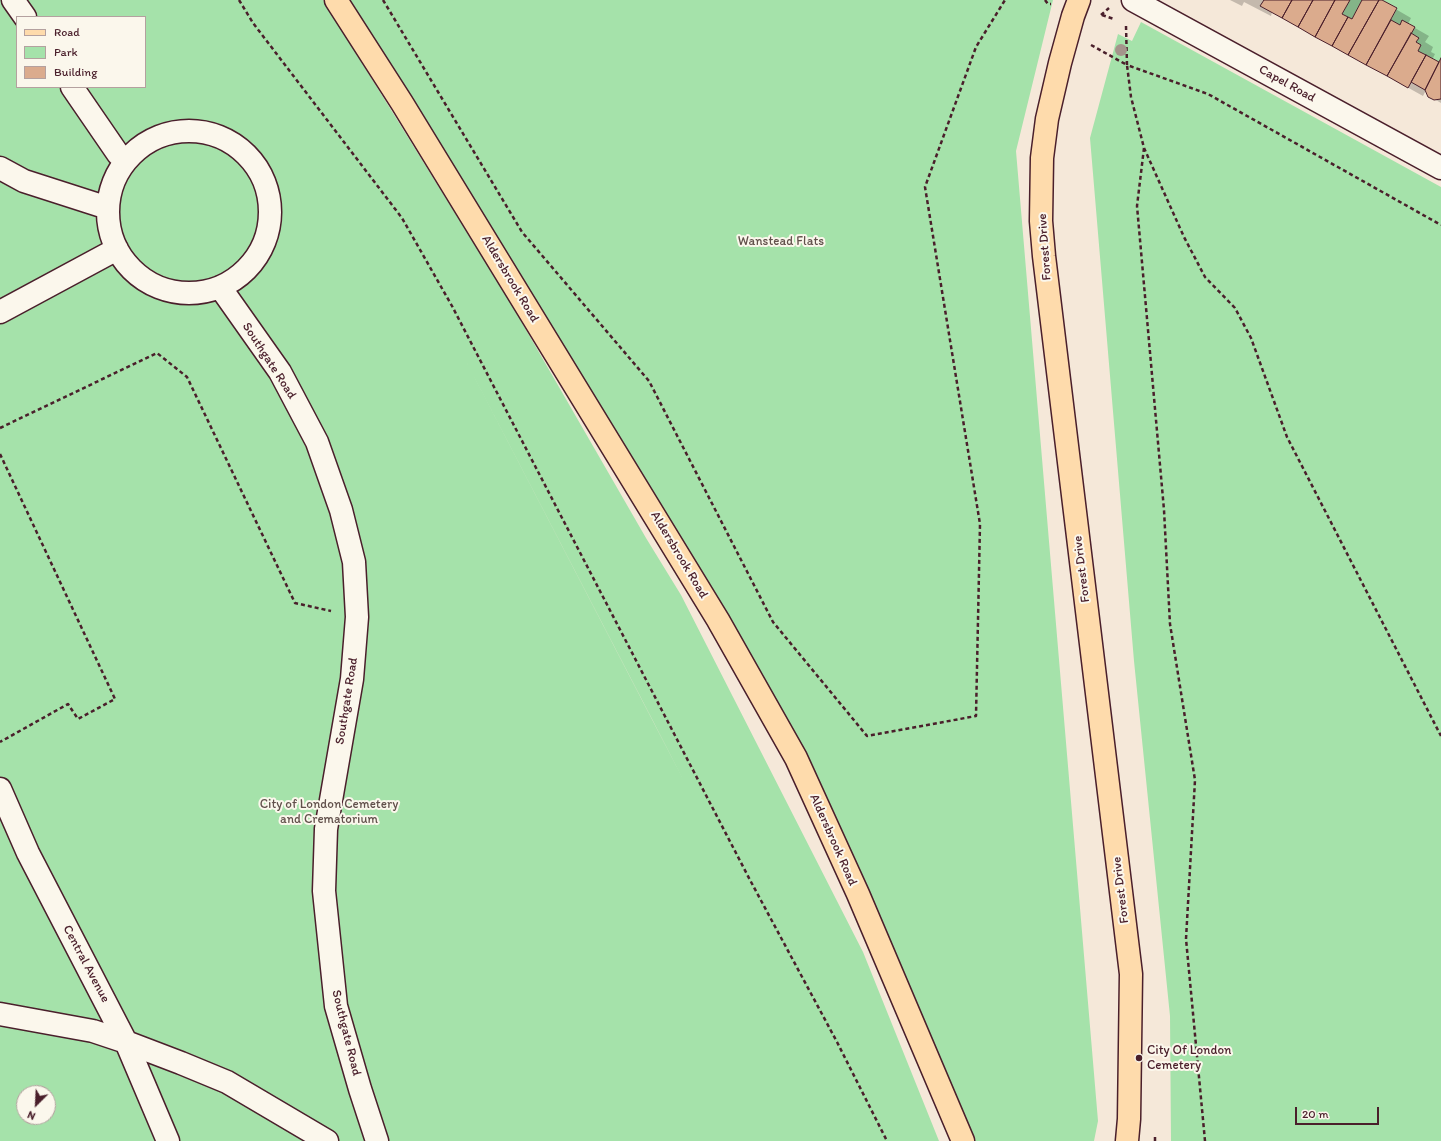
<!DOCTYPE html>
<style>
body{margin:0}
#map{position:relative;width:1441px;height:1141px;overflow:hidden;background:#f5e8d9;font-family:Itim,sans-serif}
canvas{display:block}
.legend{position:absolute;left:16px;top:16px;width:130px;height:72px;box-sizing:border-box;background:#fbf7ec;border:1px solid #b4a19f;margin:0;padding:5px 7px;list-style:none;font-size:12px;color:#4a1f2b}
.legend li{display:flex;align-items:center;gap:8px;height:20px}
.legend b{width:20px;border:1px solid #b4a19f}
.north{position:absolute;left:16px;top:1085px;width:40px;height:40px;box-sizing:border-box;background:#fbf7ec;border:1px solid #b4a19f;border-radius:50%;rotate:204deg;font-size:11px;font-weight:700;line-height:16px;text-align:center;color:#4a1f2b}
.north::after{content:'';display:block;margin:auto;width:14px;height:18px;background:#4a1f2b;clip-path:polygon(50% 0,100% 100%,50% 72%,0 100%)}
.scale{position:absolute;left:1295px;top:1107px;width:84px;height:18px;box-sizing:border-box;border:2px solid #4a1f2b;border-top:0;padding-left:5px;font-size:12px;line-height:14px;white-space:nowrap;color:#4a1f2b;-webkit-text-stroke:3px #fbf7ec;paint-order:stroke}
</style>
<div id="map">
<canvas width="1441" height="1141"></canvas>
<ul class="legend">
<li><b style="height:5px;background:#fedbac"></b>Road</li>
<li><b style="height:11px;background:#a5e2aa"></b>Park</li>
<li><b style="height:11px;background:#dbab8d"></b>Building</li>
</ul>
<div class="north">N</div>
<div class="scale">20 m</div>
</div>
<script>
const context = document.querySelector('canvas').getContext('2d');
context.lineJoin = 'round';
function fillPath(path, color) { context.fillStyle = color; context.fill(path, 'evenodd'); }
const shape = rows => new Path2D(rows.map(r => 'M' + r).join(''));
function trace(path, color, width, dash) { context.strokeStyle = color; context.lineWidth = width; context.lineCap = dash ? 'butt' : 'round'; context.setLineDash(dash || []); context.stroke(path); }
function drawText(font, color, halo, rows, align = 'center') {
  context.font = font + ' Itim,sans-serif'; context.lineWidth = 4; context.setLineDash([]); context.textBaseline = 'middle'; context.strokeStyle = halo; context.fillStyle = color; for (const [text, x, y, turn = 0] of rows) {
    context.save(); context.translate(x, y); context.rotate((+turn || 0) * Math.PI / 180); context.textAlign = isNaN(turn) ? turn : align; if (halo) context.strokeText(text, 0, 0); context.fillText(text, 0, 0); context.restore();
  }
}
const green = shape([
 [0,0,323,0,510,302,646,538,681,595,863,952,939,1141,0,1141],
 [17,17,145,17,145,87,17,87],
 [454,338,652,719,685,783],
 [24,1093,48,1093,48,1117,24,1117],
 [345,0,1053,0,1016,151,1098,1121,1094,1141,972,1141,821,784,709,584],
 [1350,0,1362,0,1352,19,1342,14],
 [1382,0,1441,0,1441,58,1439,62,1418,51,1421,45,1416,42,1419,38,1411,33,1402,21,1400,25,1391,20,1397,8],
 [1141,22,1441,187,1441,1141,1171,1141,1170,1016,1134,661,1090,138,1118,34,1132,41]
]);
const shadow = shape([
 [1230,0,1380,0,1411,18,1408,24,1429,36,1425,42,1433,47,1431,52,1435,54,1432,60,1439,64,1441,60,1441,103,1429,96,1426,90,1423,96,1272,12,1271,16,1244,2,1242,6]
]);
const building = shape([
 [1264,0,1292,0,1282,18,1260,6,1264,0],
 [1292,0,1313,0,1298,27,1282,18,1292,0],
 [1313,0,1335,0,1315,37,1298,27,1313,0],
 [1335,0,1350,0,1342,14,1348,17,1332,46,1315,37,1335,0],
 [1362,0,1379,0,1348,55,1332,46,1348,17,1352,19,1362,0],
 [1379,0,1382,0,1397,8,1366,65,1348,55,1379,0],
 [1391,20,1400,25,1402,20,1415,27,1387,76,1366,65,1391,20],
 [1411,33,1419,38,1416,42,1421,45,1418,51,1426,55,1408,88,1387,76,1411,33],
 [1426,55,1439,62,1425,90,1411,82,1426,55],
 [1441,58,1441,99,1434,100,1428,97,1425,90,1441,58]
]);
const path = shape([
 [239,0,253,23,402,218,452,306,750,880,837,1042,887,1141],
 [383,0,522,232,649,381,773,622,867,736,976,716,980,524,925,187,976,47,1005,0],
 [1045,0,1048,4,1051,4],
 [1101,15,1109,8],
 [1102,15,1114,19],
 [1126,26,1127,65,1208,94,1441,225],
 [1091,45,1127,65,1131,97,1144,148,1184,237,1205,277,1235,308,1251,338,1287,437,1441,736],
 [1144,148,1137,206,1164,510,1170,624,1195,780,1186,939,1205,1141],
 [0,428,157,353,187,377,295,603,331,611],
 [0,454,115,699,78,719,68,704,0,742],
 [1155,1141,1155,1134]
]);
const minor = shape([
 [13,0,25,17],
 [1133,0,1441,168],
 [72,87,118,154,126,161],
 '108 212a81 81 0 1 1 162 0a81 81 0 1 1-162 0Z',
 [0,168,24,181,108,208],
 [220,287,280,372,317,442,341,510,354,562,357,617,352,679,326,829,324,891,336,1006,360,1089,377,1141],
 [0,312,117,249],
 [0,789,28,853,126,1042,168,1141],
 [0,1014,93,1031,126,1042,181,1063,227,1082,327,1141]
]);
const major = shape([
 [336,0,402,103,718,620,796,758,858,894,963,1141],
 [1079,0,1073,16,1060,63,1047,119,1042,158,1041,221,1044,256,1131,974,1129,1119,1127,1141]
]);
const trees = [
 [1121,50]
];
const markers = [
 [1139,1058,4,"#4a1f2b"]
];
const streetNames = [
 ["Capel Road",1287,84,29],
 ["Forest Drive",1045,247,-94],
 ["Aldersbrook Road",510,279,59],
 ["Southgate Road",269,361,57],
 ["Aldersbrook Road",679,555,59],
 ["Forest Drive",1082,569,-97],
 ["Southgate Road",347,701,-81],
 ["Aldersbrook Road",833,840,66],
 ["Forest Drive",1121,890,-97],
 ["Central Avenue",86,964,62],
 ["Southgate Road",346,1033,76]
];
const parkNames = [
 ["Wanstead Flats",781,242],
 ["City of London Cemetery",329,805],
 ["and Crematorium",329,820]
];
const poiNames = [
 ["City Of London",1147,1051],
 ["Cemetery",1147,1066]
];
fillPath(green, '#a5e2aa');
fillPath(shadow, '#0003');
fillPath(building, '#dbab8d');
trace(building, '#4a1f2b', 1);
trace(minor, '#4a1f2b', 25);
trace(major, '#4a1f2b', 25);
trace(path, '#4a1f2b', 2.5, [4, 3]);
trace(minor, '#fbf7ec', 22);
trace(major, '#fedbac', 22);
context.fillStyle = '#a4948b';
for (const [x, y] of trees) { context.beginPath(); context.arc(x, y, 6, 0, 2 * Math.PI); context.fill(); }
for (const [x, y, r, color] of markers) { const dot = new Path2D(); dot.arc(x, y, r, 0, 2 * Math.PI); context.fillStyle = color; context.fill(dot); trace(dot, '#fbf7ec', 1.5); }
drawText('13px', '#4a1f2b', '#fbf7ec', streetNames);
drawText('13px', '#61504b', '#fbf7ec', parkNames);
drawText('13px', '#4a1f2b', '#fbf7ec', poiNames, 'left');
</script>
